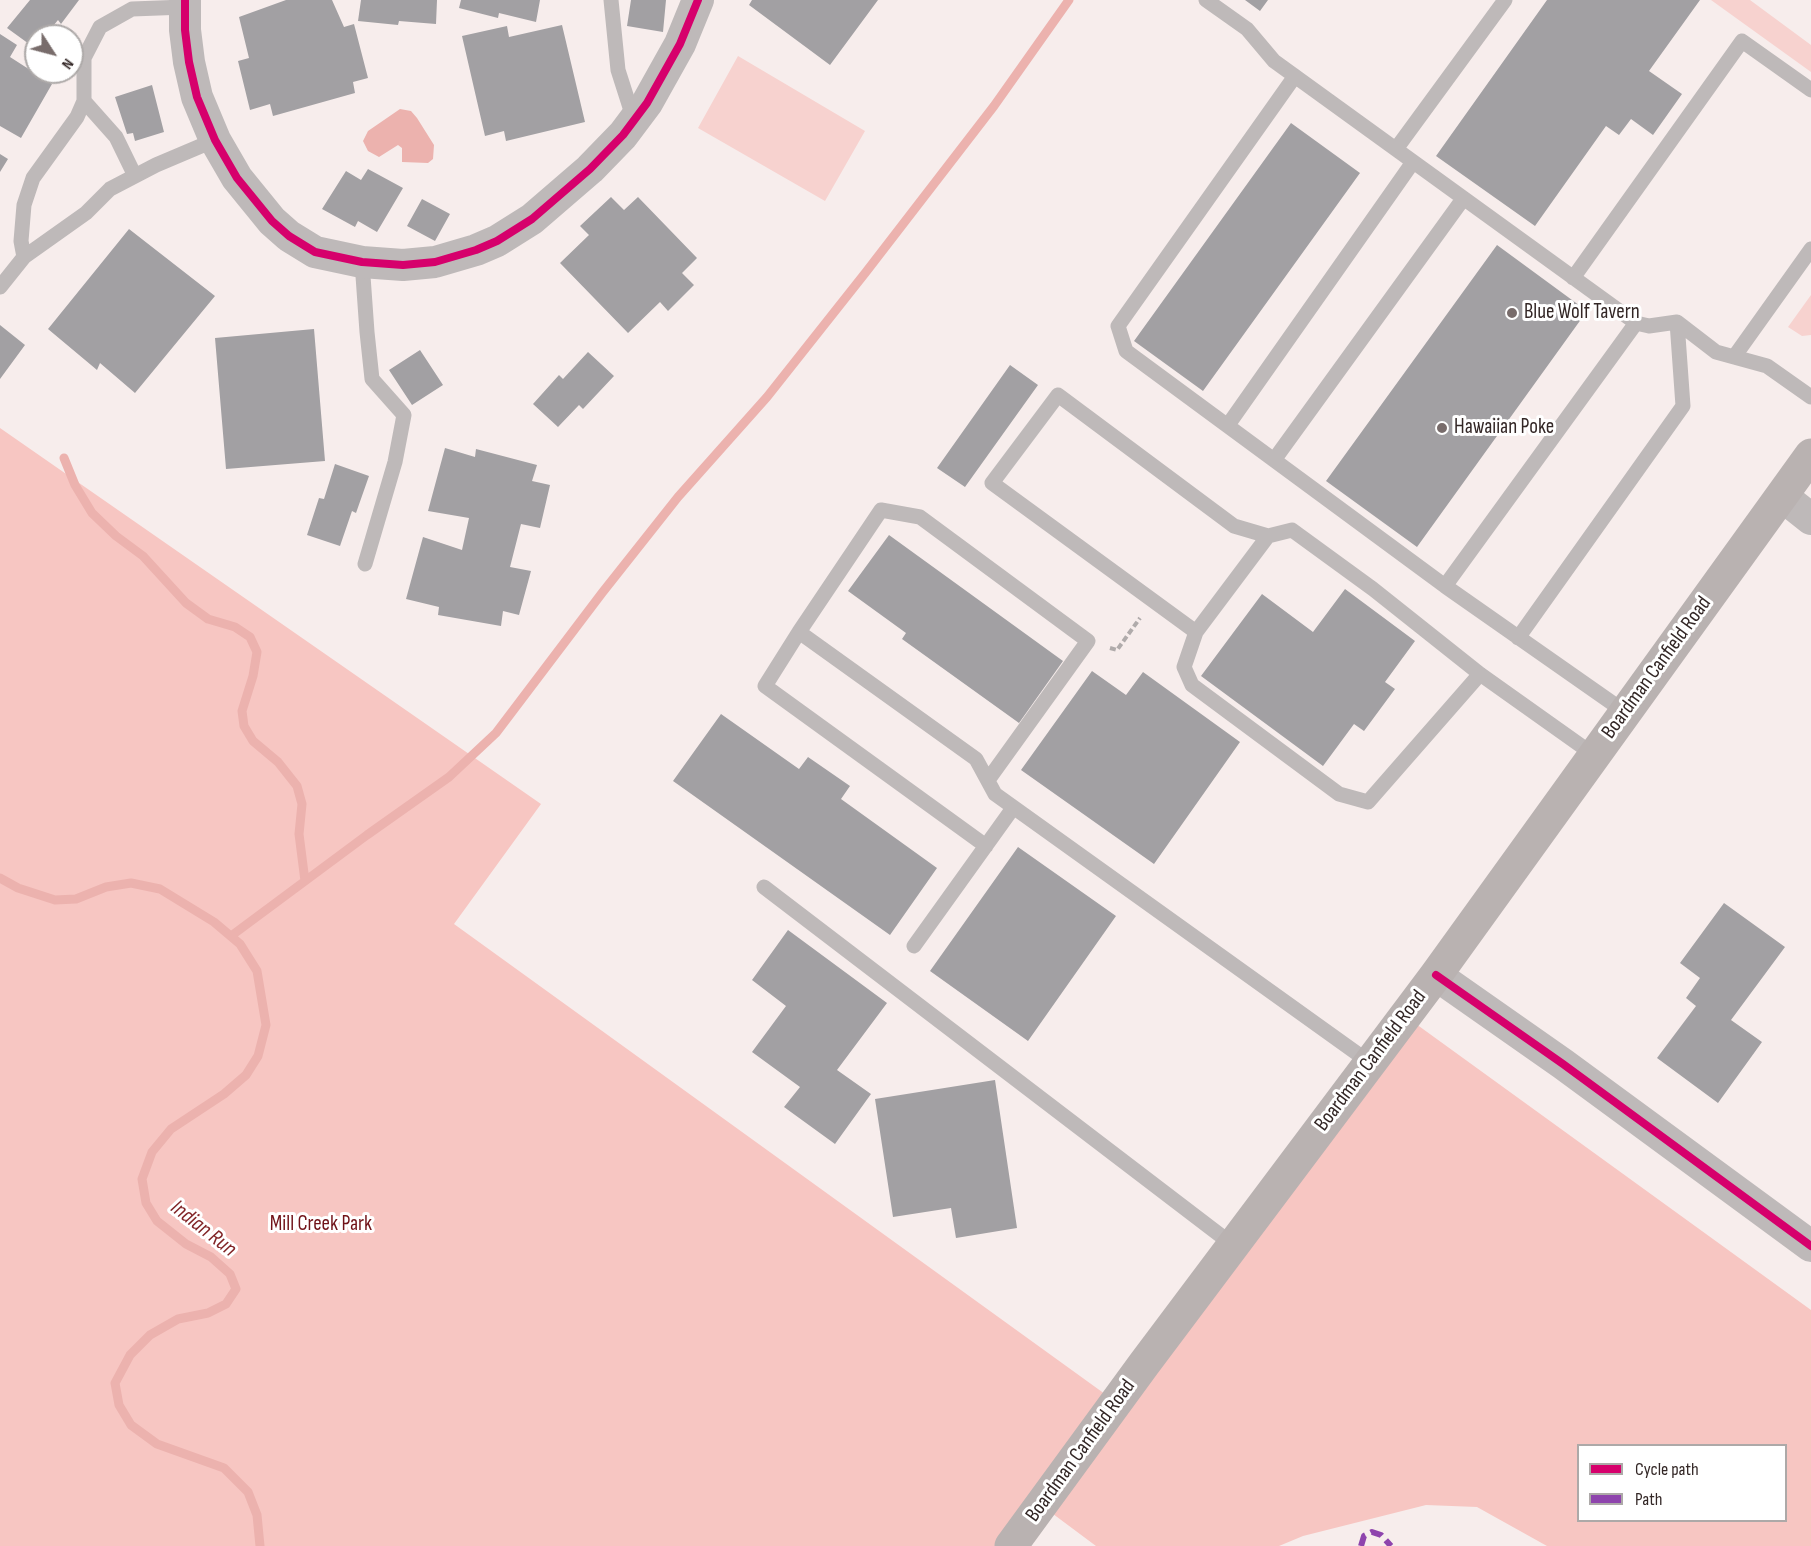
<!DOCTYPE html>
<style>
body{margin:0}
#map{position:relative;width:1811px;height:1546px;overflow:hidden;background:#f7edec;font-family:"Sofia Sans Condensed",sans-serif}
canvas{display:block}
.legend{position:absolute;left:1577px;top:1444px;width:210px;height:78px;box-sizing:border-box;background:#fff;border:2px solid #ada9a8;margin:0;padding:8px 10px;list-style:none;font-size:18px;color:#332726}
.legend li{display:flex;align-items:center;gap:12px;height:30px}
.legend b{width:30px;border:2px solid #ada9a8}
.north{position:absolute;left:24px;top:24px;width:60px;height:60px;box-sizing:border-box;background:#fff;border:2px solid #ada9a8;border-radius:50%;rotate:126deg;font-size:16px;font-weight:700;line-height:24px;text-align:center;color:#332726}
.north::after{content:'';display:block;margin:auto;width:21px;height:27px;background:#786c6b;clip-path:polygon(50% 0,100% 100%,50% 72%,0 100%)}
</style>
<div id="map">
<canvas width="1811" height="1546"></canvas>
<ul class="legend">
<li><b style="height:8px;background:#d6006c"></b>Cycle path</li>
<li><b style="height:8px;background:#8e44ad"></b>Path</li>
</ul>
<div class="north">N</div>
</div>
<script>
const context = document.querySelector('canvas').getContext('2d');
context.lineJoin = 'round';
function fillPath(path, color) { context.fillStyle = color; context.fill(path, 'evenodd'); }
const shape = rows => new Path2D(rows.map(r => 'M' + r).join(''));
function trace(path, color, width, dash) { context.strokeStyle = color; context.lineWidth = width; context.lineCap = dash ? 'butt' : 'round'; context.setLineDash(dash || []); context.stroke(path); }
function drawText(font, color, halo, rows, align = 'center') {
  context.font = font + ' "Sofia Sans Condensed",sans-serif'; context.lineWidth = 6; context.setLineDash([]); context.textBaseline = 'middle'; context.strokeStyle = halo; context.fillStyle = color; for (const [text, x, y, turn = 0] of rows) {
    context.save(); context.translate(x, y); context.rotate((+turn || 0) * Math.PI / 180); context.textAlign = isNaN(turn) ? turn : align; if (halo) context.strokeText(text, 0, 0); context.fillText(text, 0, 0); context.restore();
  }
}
const green = shape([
 [1711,0,1750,0,1811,45,1811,72],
 [738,56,865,131,825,201,698,128],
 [1811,295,1811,335,1802,336,1788,327]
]);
const forest = shape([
 [0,428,541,804,454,924,1116,1402,1405,1016,1811,1310,1811,1546,1547,1546,1477,1507,1426,1505,1303,1536,1279,1546,1096,1546,1041,1505,1011,1546,0,1546],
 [1578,1446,1786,1446,1786,1520,1578,1520]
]);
const water = shape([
 [400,109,411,111,417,118,434,145,433,159,428,163,402,162,402,148,398,145,379,157,368,151,363,141,368,131]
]);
const stream = shape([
 [64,458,75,485,92,513,116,536,143,556,186,603,208,619,235,627,250,637,257,652,253,676,242,711,244,726,253,741,278,762,297,786,302,804,299,834,305,881],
 [0,878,18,888,55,900,76,899,106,887,131,883,160,889,214,922,240,944,257,971,266,1025,258,1056,246,1075,224,1094,171,1129,152,1152,142,1179,146,1203,157,1221,186,1244,211,1257,230,1274,236,1289,226,1304,208,1313,178,1319,150,1335,130,1355,115,1383,119,1405,131,1425,157,1444,224,1468,248,1492,257,1515,260,1546],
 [231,936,367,835,449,777,496,733,602,593,678,497,767,397,866,272,994,106,1069,0]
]);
const building = shape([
 [30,0,79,0,61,24,58,20,45,36,36,36,36,49,7,28],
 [286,0,332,0,344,27,354,24,368,78,353,82,355,93,273,116,270,104,250,110,238,61,249,58,239,17],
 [361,0,437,0,436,24,399,21,398,25,358,21],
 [461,0,540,0,536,22,499,13,498,18,459,8],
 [631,0,666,0,663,32,627,26],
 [752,0,878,0,830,65,749,5],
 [1245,0,1268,0,1260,11],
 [1547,0,1700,0,1649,71,1682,94,1653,135,1631,119,1619,135,1606,126,1535,226,1436,156],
 [562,25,585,122,506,141,504,131,485,136,462,36,507,26,509,37],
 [0,34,17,45,10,57,52,84,21,138,0,126],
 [152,85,164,132,135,141,133,133,127,134,115,97],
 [1291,123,1360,173,1203,391,1134,341],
 [0,154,8,159,0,172],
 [368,169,403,188,377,232,358,221,355,227,322,209,346,171,361,180],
 [611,197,624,210,638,197,697,258,682,273,694,285,668,311,660,302,628,333,560,263,589,235,580,226],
 [422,199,450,214,435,241,407,226],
 [129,229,215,296,135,393,100,363,97,370,48,329],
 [1497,245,1587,311,1417,547,1326,481],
 [0,325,25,345,0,379],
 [314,329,325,461,226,469,215,338],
 [420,350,443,385,412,405,389,370],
 [588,352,614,376,583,409,579,405,558,427,533,404,559,375,563,379],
 [1010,365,1038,385,965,487,937,468],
 [445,448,475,457,476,449,537,465,532,481,550,485,540,528,521,524,510,567,531,571,519,615,503,611,501,626,438,615,439,607,406,599,423,537,462,550,469,518,428,511],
 [335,464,369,476,356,513,352,511,340,546,307,535,319,498,324,499],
 [889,535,1063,661,1019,723,902,639,906,633,848,591],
 [1345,589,1415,641,1385,682,1395,689,1364,731,1354,724,1323,766,1201,676,1262,594,1313,632],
 [1092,671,1126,695,1143,672,1240,742,1154,864,1021,770],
 [721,714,799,769,808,757,850,786,841,799,937,868,890,935,673,781],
 [1018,847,1116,916,1028,1041,930,971],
 [1724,903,1785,947,1731,1020,1762,1042,1718,1103,1657,1058,1696,1006,1686,998,1700,978,1680,963],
 [788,930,887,1003,837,1070,871,1094,835,1144,784,1107,800,1087,752,1052,786,1006,752,980],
 [995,1080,1017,1228,956,1238,951,1208,893,1217,875,1099]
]);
const path = shape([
 [1110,648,1117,650,1140,618]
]);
const lane = shape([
 [611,0,618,70,634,120],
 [1206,0,1247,29,1274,61,1636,323,1649,326,1677,322,1716,352,1767,366,1811,397],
 [1295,76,1118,326,1126,351,1445,586,1625,712],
 [84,101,116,137,135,176],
 [1396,149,1505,0],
 [24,257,86,213,110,189,156,165,215,140],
 [362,262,367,332,372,379,404,415,395,462,365,564],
 [1573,278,1742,41,1811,90],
 [0,287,24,257,21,241,24,205,33,178,77,117,84,101,84,58,100,27,132,9,185,7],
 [1734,357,1811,249],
 [1228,425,1413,162],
 [1274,460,1463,199],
 [1268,536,1196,632,1184,667,1192,685,1339,794,1368,802,1480,674],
 [1445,586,1636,323],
 [799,632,976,759,995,794,1369,1062],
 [1196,632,992,483,1058,395,1234,526,1268,536,1292,530,1373,589,1480,674,1594,755],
 [1518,638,1683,406,1677,322],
 [986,846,765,686,799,632,881,510,920,517,1088,641,988,780],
 [764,887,1233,1245],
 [914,946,1013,808]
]);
const street = shape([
 [185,0,185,30,189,62,197,97,215,140,237,178,272,221,289,236,315,252,362,262,403,265,435,262,476,250,497,241,532,219,590,169,623,135,647,103,680,44,698,0],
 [1782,496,1811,519],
 [1436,975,1563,1064,1811,1246]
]);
const primary = shape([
 [1011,1546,1144,1364,1436,975,1811,455]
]);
const quiet = shape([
 [1361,1546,1364,1536,1372,1532,1381,1535,1391,1546]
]);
const cycleway = shape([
 [185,0,185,30,189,62,197,97,215,140,237,178,272,221,289,236,315,252,362,262,403,265,435,262,476,250,497,241,532,219,590,169,623,135,647,103,680,44,698,0],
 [1436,975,1563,1064,1811,1246]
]);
const markers = [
 [1512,313,6,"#786c6b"],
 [1442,428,6,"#786c6b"]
];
const poiNames = [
 ["Blue Wolf Tavern",1524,313],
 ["Hawaiian Poke",1454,428]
];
const streetNames = [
 ["Boardman Canfield Road",1657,668,-54],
 ["Boardman Canfield Road",1371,1061,-53],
 ["Boardman Canfield Road",1081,1451,-54]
];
const parkNames = [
 ["Mill Creek Park",321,1225]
];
const waterNames = [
 ["Indian Run",203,1229,38]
];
fillPath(green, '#f7d2cf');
fillPath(forest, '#f7c6c2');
fillPath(water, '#ecb2ae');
trace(stream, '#ecb2ae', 9);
fillPath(building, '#a2a0a3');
trace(path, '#b0abab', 4, [6, 3]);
trace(lane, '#beb9b9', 15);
trace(street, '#beb9b9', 32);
trace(primary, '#b9b2b1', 33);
trace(quiet, '#8e44ad', 6, [12, 6]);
trace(cycleway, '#d6006c', 8);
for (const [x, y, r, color] of markers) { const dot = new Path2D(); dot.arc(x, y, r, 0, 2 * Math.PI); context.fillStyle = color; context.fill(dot); trace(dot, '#fff', 2); }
drawText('21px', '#332726', '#fff', poiNames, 'left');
drawText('21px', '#332726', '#fff', streetNames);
drawText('21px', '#701218', '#fff', parkNames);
drawText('italic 22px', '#822527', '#fff', waterNames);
</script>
